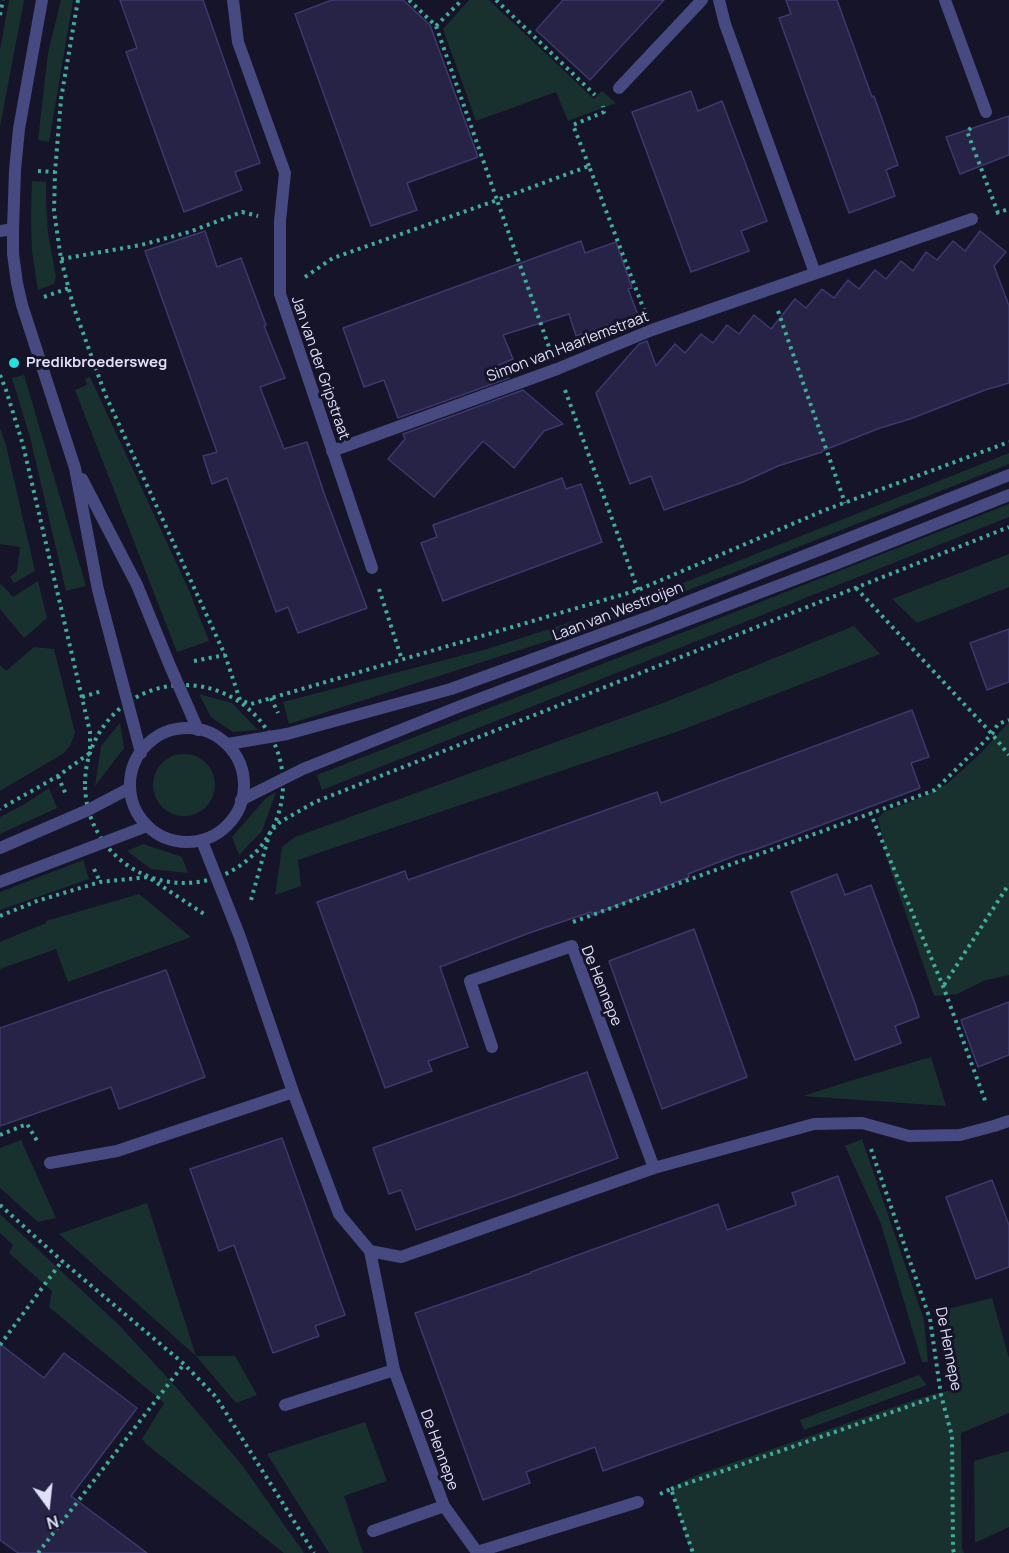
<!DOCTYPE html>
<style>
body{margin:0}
#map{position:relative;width:1009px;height:1553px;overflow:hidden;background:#161428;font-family:Manrope,sans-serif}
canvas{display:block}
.north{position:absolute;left:18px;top:1475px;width:60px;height:60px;-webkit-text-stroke:4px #161428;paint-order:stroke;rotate:165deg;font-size:16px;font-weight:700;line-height:24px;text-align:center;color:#e0e0fb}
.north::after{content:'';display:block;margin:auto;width:21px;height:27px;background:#e0e0fb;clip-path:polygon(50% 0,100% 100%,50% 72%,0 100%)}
</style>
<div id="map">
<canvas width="1009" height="1553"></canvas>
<div class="north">N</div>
</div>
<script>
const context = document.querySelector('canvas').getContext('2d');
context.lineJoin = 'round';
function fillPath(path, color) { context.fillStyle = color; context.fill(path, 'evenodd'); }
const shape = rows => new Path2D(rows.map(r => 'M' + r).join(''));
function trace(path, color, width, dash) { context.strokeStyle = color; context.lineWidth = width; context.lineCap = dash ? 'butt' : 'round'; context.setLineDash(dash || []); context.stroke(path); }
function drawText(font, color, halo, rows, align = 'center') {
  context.font = font + ' Manrope,sans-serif'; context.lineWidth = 6; context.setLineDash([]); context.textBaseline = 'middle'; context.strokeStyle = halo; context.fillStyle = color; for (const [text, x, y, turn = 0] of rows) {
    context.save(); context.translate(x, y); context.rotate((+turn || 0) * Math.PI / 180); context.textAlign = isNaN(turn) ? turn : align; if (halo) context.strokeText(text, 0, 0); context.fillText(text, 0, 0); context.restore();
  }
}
const green = shape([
 [9,0,24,0,0,127,0,50],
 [61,0,73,0,49,142,38,140,48,53],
 [469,0,489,0,594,99,602,91,616,103,568,121,556,92,476,121,443,29],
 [32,181,46,182,46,202,48,233,56,277,54,284,38,290,32,251,31,218],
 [24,375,39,426,86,586,66,591,30,437,12,378],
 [90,377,188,588,209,641,177,652,75,390,87,385,85,379],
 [0,428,6,445,35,571,14,583,10,577,17,571,20,547,0,544],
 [1009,453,1009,464,610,621,289,724,283,702,487,649,643,599],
 [1009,504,1009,517,322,790,317,775,646,647],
 [1009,554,1009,587,917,623,892,599],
 [38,581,47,618,24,638,0,609,0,585,1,584,13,597],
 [854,626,880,654,679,731,298,860,301,886,275,895,282,847,295,837,663,703],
 [34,647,54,649,75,733,70,746,64,753,0,791,0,665,6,671],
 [199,694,232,703,258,730,233,732,211,717],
 [1009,722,1009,975,986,980,957,994,934,996,887,859,878,818,884,812,925,796,948,783,981,753],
 [120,723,124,748,95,786,101,746],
 '153 785a31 31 0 1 1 62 0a31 31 0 1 1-62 0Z',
 [49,788,57,808,0,834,0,817,23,805],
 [276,792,262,831,239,855,232,837,266,798],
 [143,844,182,857,188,873,151,869,127,851],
 [83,860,89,879,0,910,0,892],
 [139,894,191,937,68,982,56,949,0,969,0,942,46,923,46,921],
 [931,1057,946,1106,803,1096,850,1081],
 [862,1139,924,1320,928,1362,922,1362,881,1224,845,1146],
 [21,1140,56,1218,38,1222,0,1188,0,1148],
 [147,1203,196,1356,235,1356,257,1395,236,1403,196,1356,59,1234],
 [0,1214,120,1326,176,1387,242,1465,304,1553,284,1553,146,1444,142,1439,164,1403,49,1307,52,1291,9,1253,13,1245,0,1233],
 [992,1298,1009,1358,1009,1413,961,1433,962,1549,964,1553,691,1553,671,1489,678,1484,697,1475,920,1398,954,1389,948,1309],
 [919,1375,927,1385,804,1430,800,1420],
 [365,1422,387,1481,344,1496,363,1553,329,1553,267,1454],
 [1009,1451,1009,1527,975,1543,974,1461]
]);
const building = shape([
 [120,0,203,0,260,163,235,172,242,190,184,212,126,52,137,48,120,0],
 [332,0,403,0,430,25,478,157,407,183,417,210,371,226,295,14,332,0],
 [563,0,664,0,590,80,536,30,563,0],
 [786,0,837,0,872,97,874,96,898,165,886,170,895,196,849,213,779,18,791,14,786,0],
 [691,91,698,111,722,101,767,221,741,231,749,251,691,272,632,112,691,91],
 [1009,116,1009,155,960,174,946,137,1009,116],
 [205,231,217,267,241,258,266,325,264,326,285,378,260,387,284,449,307,442,325,496,367,608,298,633,288,607,276,612,227,478,212,484,203,456,217,452,145,251,205,231],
 [980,231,1006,252,994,266,1009,306,1009,383,985,390,910,419,880,428,822,451,822,452,778,466,743,482,664,510,651,476,630,484,596,393,639,344,647,341,656,366,675,344,685,353,701,334,713,343,727,325,739,334,754,315,771,329,795,299,806,308,822,289,834,298,848,280,859,289,875,270,886,279,901,261,913,271,926,252,937,260,953,241,965,251,980,231],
 [581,241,585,253,616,242,632,288,628,289,638,315,576,336,569,314,503,335,513,359,496,366,509,378,398,418,384,380,364,387,343,328,581,241],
 [523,390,563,424,544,431,514,468,483,441,434,497,388,459,405,439,403,434,523,390],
 [562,478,566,489,581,484,602,542,443,601,421,543,437,537,433,525,562,478],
 [1009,629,1009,682,987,690,970,643,1009,629],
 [912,710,929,757,911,763,920,788,757,849,737,855,688,874,689,877,592,915,591,912,529,933,440,967,468,1047,428,1061,432,1071,385,1088,317,902,405,871,408,880,657,792,661,803,912,710],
 [837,874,845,895,871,885,916,1006,919,1017,895,1026,901,1043,855,1060,791,892,837,874],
 [694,929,747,1077,662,1109,609,961,694,929],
 [166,970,205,1077,119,1109,111,1087,0,1126,0,1028,166,970],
 [1009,1002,1009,1055,978,1067,961,1020,1009,1002],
 [587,1072,618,1158,514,1196,416,1230,401,1190,389,1194,373,1148,587,1072],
 [282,1138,345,1315,315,1326,319,1336,273,1353,234,1245,219,1251,190,1169,282,1138],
 [838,1176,905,1363,603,1471,595,1447,526,1472,530,1483,483,1500,415,1313,531,1273,531,1272,718,1204,727,1230,796,1205,792,1193,838,1176],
 [992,1180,1009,1225,1009,1267,976,1279,946,1197,992,1180],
 [0,1344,44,1378,64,1353,137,1408,71,1496,147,1553,18,1553,0,1540,0,1344]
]);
const path = shape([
 [78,0,61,99,55,172,54,211,61,259,73,305,105,394,225,655,240,700,251,704,638,590,825,510,1009,442],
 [409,0,436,26,497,200,589,166,644,310],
 [496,0,595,95],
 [0,15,3,0],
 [436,26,462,0],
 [971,128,967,131,998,213],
 [589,166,573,125,604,112,603,106],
 [38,171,55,172],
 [996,213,1009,209],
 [61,259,141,245,189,232,242,212,258,216],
 [305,277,333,258,497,200,549,347],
 [44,297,69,288],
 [778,311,845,503],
 [0,375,6,390,23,445,90,732,90,753,58,776,0,809],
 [565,390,638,590],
 [856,588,992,734,1009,755],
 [379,589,402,660],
 [194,661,225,655],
 '85 784a99 99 0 1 1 198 0a99 99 0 1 1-198 0Z',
 [82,697,102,691],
 [271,698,278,713],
 [58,776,66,795],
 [870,812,943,986,986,1103],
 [94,869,100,882],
 [251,900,270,832,280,822,315,802,1009,527],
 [0,916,37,901,100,882,148,877,204,914],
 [573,922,935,790,992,734,998,724,1009,720],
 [944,985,1009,884],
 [0,1135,27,1124,39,1144],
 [871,1149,930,1319,941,1395,952,1436,953,1549,954,1553],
 [0,1205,62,1261,184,1364,216,1397,314,1553],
 [0,1345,62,1261],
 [671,1489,941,1395],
 [660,1494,671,1489,693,1553],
 [38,1553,184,1364]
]);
const service = shape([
 [619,88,702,0]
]);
const minor = shape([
 [233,0,238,42,285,173,280,221,280,294,372,568],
 [719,0,725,24,815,273],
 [945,0,986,112],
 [0,231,13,229],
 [332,451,557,369,652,330,972,219],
 [202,841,240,937,293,1092,339,1214,370,1251,401,1257,654,1168,814,1124,862,1123,909,1136,960,1135,994,1126,1009,1121],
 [492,1047,470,981,572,946,654,1168],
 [50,1163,117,1151,293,1092],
 [370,1251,394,1370,444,1506,477,1552,638,1502],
 [285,1405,394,1370],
 [373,1531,444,1506]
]);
const tertiary = shape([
 [42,0,19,129,15,170,13,229,13,254,17,283,22,305,75,468,98,590,141,753],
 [82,479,137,585,170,666,198,730],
 '130 785a57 57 0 1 1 114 0a57 57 0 1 1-114 0Z',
 [228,744,287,734,451,689,649,617,1009,475],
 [241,800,303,769,458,707,838,563,1009,495],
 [0,848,88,810,130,788],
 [0,882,147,826]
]);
const markers = [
 [14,363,6,"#26e0df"]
];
const streetNames = [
 ["Simon van Haarlemstraat",568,347,-21],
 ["Jan van der Gripstraat",320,368,71],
 ["Laan van Westroijen",618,612,-21],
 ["De Hennepe",601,986,68],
 ["De Hennepe",948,1349,79],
 ["De Hennepe",439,1450,70]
];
const poiNames = [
 ["Predikbroedersweg",26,363]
];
fillPath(green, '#18312e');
fillPath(building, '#262346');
trace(building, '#3d386f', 1.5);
trace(path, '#42ac9b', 4, [3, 4.5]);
trace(service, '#464a80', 12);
trace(minor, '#464a80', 12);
trace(tertiary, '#464a80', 12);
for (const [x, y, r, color] of markers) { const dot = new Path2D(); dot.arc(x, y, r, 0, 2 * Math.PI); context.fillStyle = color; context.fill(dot); trace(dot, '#161428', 2); }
drawText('15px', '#e0e0fb', '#161428', streetNames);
drawText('bold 15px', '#e0e0fb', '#161428', poiNames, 'left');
</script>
